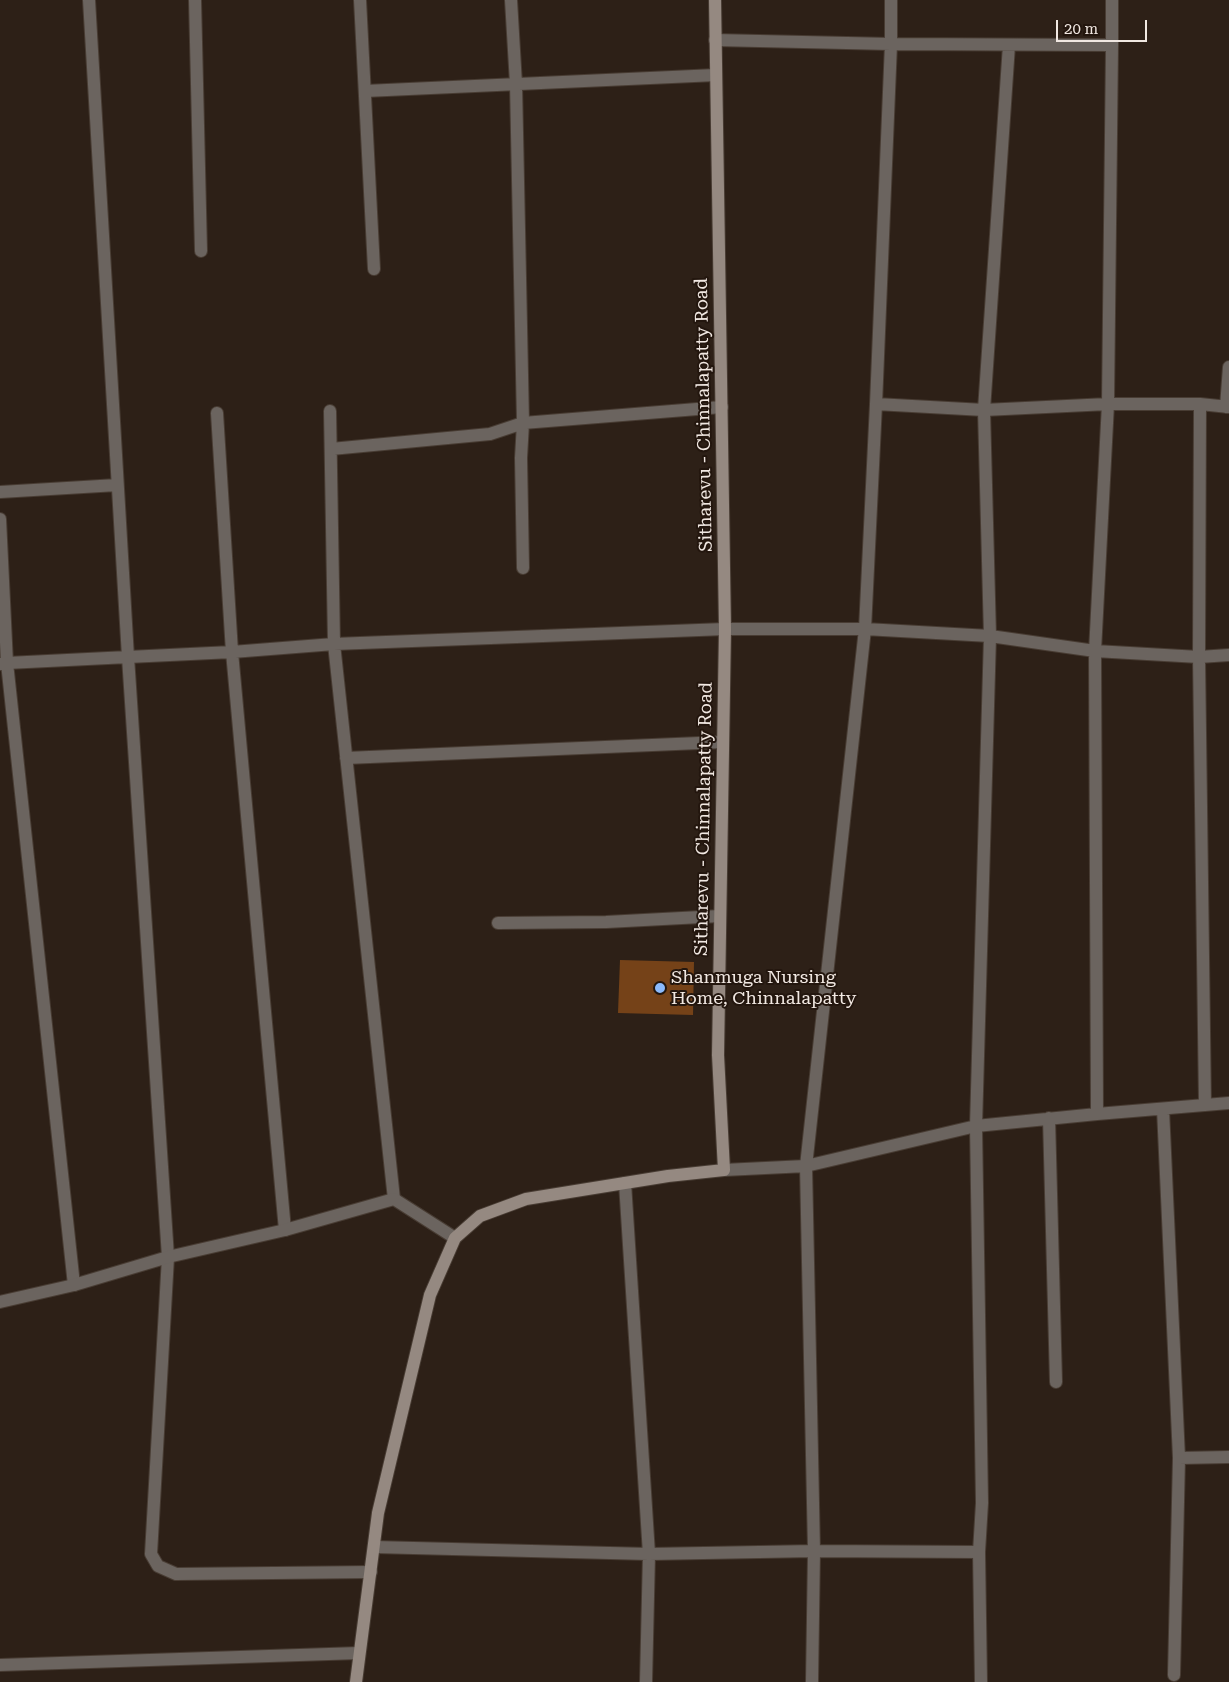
<!DOCTYPE html>
<style>
body{margin:0}
#map{position:relative;width:1229px;height:1682px;overflow:hidden;background:#2d2017;font-family:"Roboto Serif",serif}
canvas{display:block}
.scale{position:absolute;left:1056px;top:20px;width:91px;height:22px;box-sizing:border-box;border:2px solid #f1e8e2;border-top:0;padding-left:6px;font-size:15px;line-height:18px;white-space:nowrap;color:#f1e8e2;-webkit-text-stroke:4px #23160e;paint-order:stroke}
</style>
<div id="map">
<canvas width="1229" height="1682"></canvas>
<div class="scale">20 m</div>
</div>
<script>
const context = document.querySelector('canvas').getContext('2d');
context.lineJoin = 'round';
function fillPath(path, color) { context.fillStyle = color; context.fill(path, 'evenodd'); }
const shape = rows => new Path2D(rows.map(r => 'M' + r).join(''));
function trace(path, color, width, dash) { context.strokeStyle = color; context.lineWidth = width; context.lineCap = dash ? 'butt' : 'round'; context.setLineDash(dash || []); context.stroke(path); }
function drawText(font, color, halo, rows, align = 'center') {
  context.font = font + ' "Roboto Serif",serif'; context.lineWidth = 4; context.setLineDash([]); context.textBaseline = 'middle'; context.strokeStyle = halo; context.fillStyle = color; for (const [text, x, y, turn = 0] of rows) {
    context.save(); context.translate(x, y); context.rotate((+turn || 0) * Math.PI / 180); context.textAlign = isNaN(turn) ? turn : align; if (halo) context.strokeText(text, 0, 0); context.fillText(text, 0, 0); context.restore();
  }
}
const building = shape([
 [620,960,694,962,693,1015,618,1013]
]);
const minor = shape([
 [195,0,201,251],
 [360,0,374,269],
 [511,0,516,84,523,423,521,458,523,568],
 [1112,0,1112,45],
 [715,40,891,44,891,0],
 [1009,45,984,410,990,636,1095,651,1097,1114],
 [365,91,716,75],
 [876,404,891,44,1112,45,1108,404,1095,651,1199,657,1205,1105],
 [1200,404,1199,657,1229,655],
 [1226,407,1229,367],
 [217,413,232,652,128,657,168,1257,151,1554,158,1566,176,1574,371,1572],
 [331,449,490,434,523,423,722,407],
 [0,492,117,485],
 [0,519,7,663,0,664],
 [346,758,723,742],
 [498,923,606,922,720,916],
 [1163,1109,1179,1458,1174,1675],
 [1049,1118,1056,1382],
 [724,1170,806,1166,976,1126,1097,1114,1229,1103],
 [625,1183,649,1554,646,1682],
 [394,1199,334,644,725,629,865,629,806,1166,814,1551,812,1682],
 [285,1230,232,652,334,644,330,411],
 [74,1285,7,663,128,657,89,0],
 [1179,1458,1229,1457],
 [374,1547,649,1554,814,1551,979,1552],
 [0,1665,359,1653],
 [981,1682,979,1552,982,1503,976,1126,990,636,865,629,876,404,984,410,1108,404,1200,404,1229,407]
]);
const tertiary = shape([
 [0,1302,74,1285,168,1257,285,1230,394,1199,455,1238]
]);
const secondary = shape([
 [356,1682,378,1513,430,1295,455,1238,480,1216,526,1199,668,1176,724,1170,718,1055,725,629,715,0]
]);
const markers = [
 [660,988,6,"#8bbafc"]
];
const streetNames = [
 ["Sitharevu - Chinnalapatty Road",704,415,-91],
 ["Sitharevu - Chinnalapatty Road",704,819,-89]
];
const poiNames = [
 ["Shanmuga Nursing",671,978],
 ["Home, Chinnalapatty",671,999]
];
fillPath(building, '#754218');
trace(minor, '#483c33', 14);
trace(tertiary, '#483c33', 14);
trace(secondary, '#483c33', 14);
trace(minor, '#6b645f', 12);
trace(tertiary, '#6b645f', 12);
trace(secondary, '#958981', 12);
for (const [x, y, r, color] of markers) { const dot = new Path2D(); dot.arc(x, y, r, 0, 2 * Math.PI); context.fillStyle = color; context.fill(dot); trace(dot, '#23160e', 2); }
drawText('18px', '#f1e8e2', '#23160e', streetNames);
drawText('18px', '#f1e8e2', '#23160e', poiNames, 'left');
</script>
